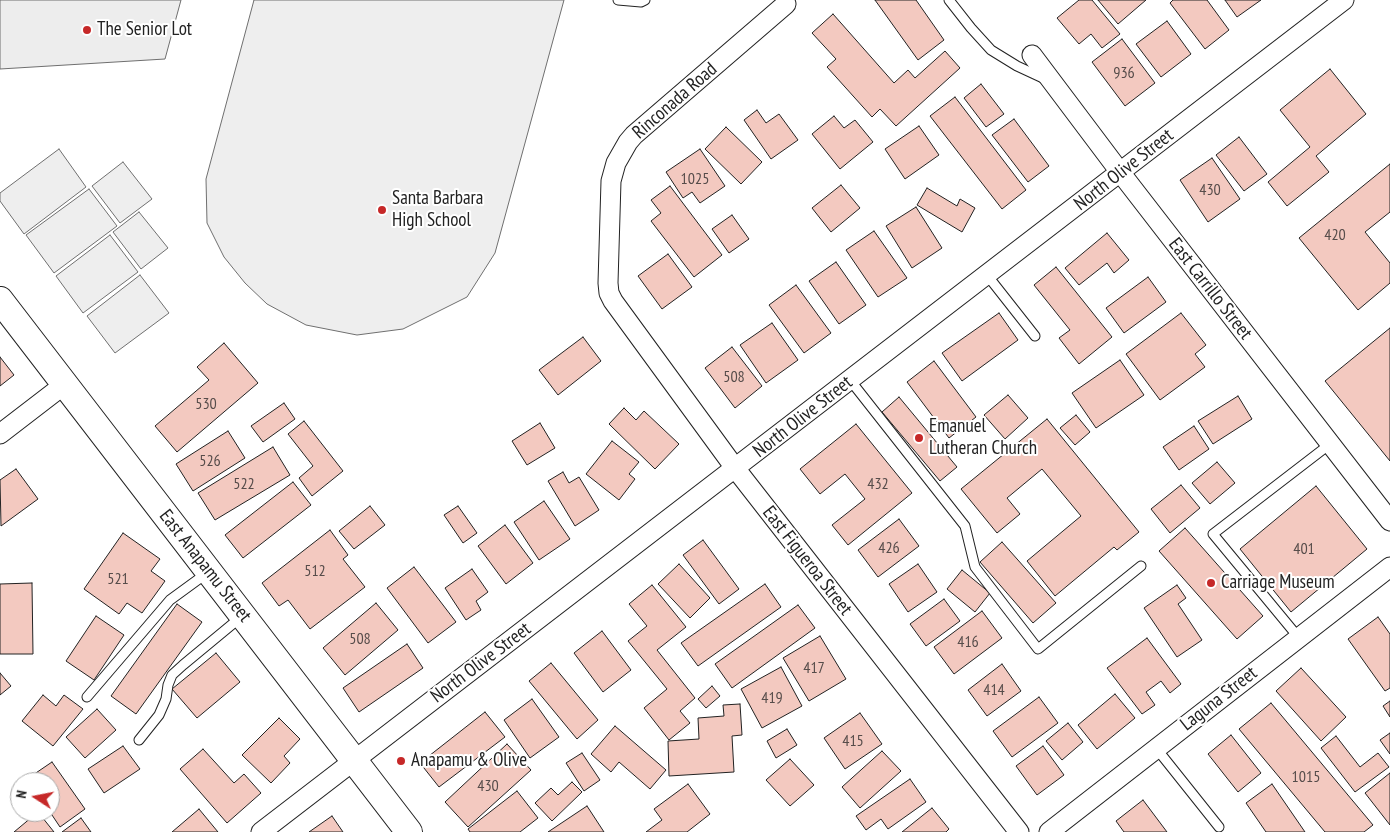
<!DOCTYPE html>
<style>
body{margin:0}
#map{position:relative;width:1390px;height:832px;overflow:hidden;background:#fff;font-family:"PT Sans Narrow",sans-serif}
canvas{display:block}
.north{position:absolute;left:10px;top:772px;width:50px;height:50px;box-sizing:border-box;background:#fff;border:1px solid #a7a7a7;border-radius:50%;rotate:281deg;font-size:14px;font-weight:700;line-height:20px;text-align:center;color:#222}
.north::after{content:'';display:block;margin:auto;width:18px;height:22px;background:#c62828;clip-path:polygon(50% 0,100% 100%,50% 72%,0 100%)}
</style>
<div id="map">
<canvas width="1390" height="832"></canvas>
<div class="north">N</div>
</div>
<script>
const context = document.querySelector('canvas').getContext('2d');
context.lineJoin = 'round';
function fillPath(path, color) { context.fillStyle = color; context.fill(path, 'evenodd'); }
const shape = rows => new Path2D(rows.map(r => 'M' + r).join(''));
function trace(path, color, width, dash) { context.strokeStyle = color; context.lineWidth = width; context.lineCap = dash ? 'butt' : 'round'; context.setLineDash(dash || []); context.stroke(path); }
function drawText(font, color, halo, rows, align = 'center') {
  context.font = font + ' "PT Sans Narrow",sans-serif'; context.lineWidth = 4; context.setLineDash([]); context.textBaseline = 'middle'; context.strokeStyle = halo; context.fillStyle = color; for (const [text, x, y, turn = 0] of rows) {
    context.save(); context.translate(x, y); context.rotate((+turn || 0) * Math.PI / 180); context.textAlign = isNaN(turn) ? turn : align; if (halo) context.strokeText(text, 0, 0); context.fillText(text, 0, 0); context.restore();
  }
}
const green = shape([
 [254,0,564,0,495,253,467,297,403,329,357,335,306,325,267,304,245,283,224,257,207,223,206,179,254,0],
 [59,149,86,187,24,234,0,201,0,193,59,149],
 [123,162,152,199,120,223,92,186,123,162],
 [89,189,117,226,54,273,26,235,89,189],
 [139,212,168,248,141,269,113,232,139,212],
 [110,235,138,272,83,313,56,276,110,235],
 [140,275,169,313,115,353,87,316,140,275]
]);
const parking = shape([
 [0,0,181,0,165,59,0,69,0,0]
]);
const building = shape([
 [875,0,916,0,944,40,918,60,875,0],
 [1079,0,1092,0,1120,34,1102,48,1091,34,1079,44,1057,18,1079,0],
 [1098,0,1146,0,1118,24,1098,0],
 [1173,0,1207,0,1229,30,1205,49,1170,3,1173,0],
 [1225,0,1261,0,1237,17,1225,0],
 [833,14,894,83,908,70,915,78,945,51,960,68,896,126,880,109,872,117,827,67,836,59,812,33,833,14],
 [1167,21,1191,54,1161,77,1136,44,1167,21],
 [1122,39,1155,83,1125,106,1092,62,1122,39],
 [1330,69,1366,114,1316,156,1329,172,1287,206,1268,182,1310,147,1280,110,1330,69],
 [981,84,1004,114,986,127,964,98,981,84],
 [955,97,1026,190,1002,209,930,116,955,97],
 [757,110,766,123,779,114,798,140,771,159,744,120,757,110],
 [834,116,844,128,855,120,873,142,840,169,812,134,834,116],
 [1014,119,1049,166,1028,182,992,135,1014,119],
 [919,126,939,155,905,179,885,149,919,126],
 [726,127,762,162,741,184,705,149,726,127],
 [1239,137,1267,174,1244,191,1216,155,1239,137],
 [700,149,725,186,700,203,692,192,683,198,666,172,700,149],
 [1212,158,1240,199,1208,222,1180,180,1212,158],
 [1390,164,1390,212,1365,232,1390,263,1390,283,1358,310,1299,238,1390,164],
 [841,185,860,208,831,232,812,208,841,185],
 [670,186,722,255,694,277,651,221,661,213,651,200,670,186],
 [927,188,957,206,960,199,975,208,962,232,917,205,927,188],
 [916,207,942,248,912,268,886,226,916,207],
 [732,215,749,239,729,253,712,229,732,215],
 [874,231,907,278,878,297,846,250,874,231],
 [1107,233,1129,260,1114,273,1107,263,1079,285,1065,268,1107,233],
 [668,254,692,287,662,309,638,276,668,254],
 [836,262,866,305,839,324,809,281,836,262],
 [1056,267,1112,337,1079,364,1059,338,1070,330,1034,285,1056,267],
 [1148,277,1166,302,1124,333,1106,308,1148,277],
 [796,285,831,333,804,353,769,305,796,285],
 [999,313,1018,340,962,381,942,353,999,313],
 [1181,313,1206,345,1195,354,1205,367,1160,400,1126,354,1181,313],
 [772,323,798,360,766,383,740,345,772,323],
 [1390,328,1390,461,1325,381,1390,328],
 [583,337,601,361,558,395,539,370,583,337],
 [224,343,258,383,177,452,155,426,209,380,197,367,224,343],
 [732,347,762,386,735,408,705,368,732,347],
 [0,357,14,375,0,386,0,357],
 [1120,360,1144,395,1096,428,1072,393,1120,360],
 [934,361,976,417,949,438,907,382,934,361],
 [1008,395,1028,418,1005,439,984,415,1008,395],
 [1238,396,1252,419,1213,444,1198,421,1238,396],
 [899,397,957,467,940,481,882,412,899,397],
 [284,403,295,419,263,442,251,426,284,403],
 [624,408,636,420,644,411,679,444,655,469,609,424,624,408],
 [1076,415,1090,432,1075,445,1060,428,1076,415],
 [1047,419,1139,532,1117,550,1114,547,1055,596,1027,561,1081,516,1042,469,1007,498,1020,514,997,533,961,489,1047,419],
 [304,421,343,471,312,496,299,478,313,466,288,434,304,421],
 [540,423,555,448,527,465,512,441,540,423],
 [856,424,912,493,848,545,832,525,865,499,845,474,820,494,800,469,856,424],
 [1194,426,1209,449,1179,470,1163,447,1194,426],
 [228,431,245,458,193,491,176,464,228,431],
 [612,441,639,462,629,474,635,479,619,500,586,474,612,441],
 [273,447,290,475,215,520,198,493,273,447],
 [1217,462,1235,483,1210,504,1192,483,1217,462],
 [16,469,38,499,1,526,0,480,16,469],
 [563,472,569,483,579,477,599,510,575,526,548,481,563,472],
 [293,482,311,505,243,558,225,535,293,482],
 [1181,485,1200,508,1170,533,1151,509,1181,485],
 [1316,486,1367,549,1291,612,1240,549,1316,486],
 [544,501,570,539,539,560,514,522,544,501],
 [370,506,385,525,354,549,339,531,370,506],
 [458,506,477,533,463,543,444,515,458,506],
 [899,519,919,546,878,577,858,550,899,519],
 [505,525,533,563,506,584,478,546,505,525],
 [1185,528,1263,616,1237,639,1159,551,1185,528],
 [330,530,348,555,343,559,365,587,310,629,288,600,279,606,262,583,330,530],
 [123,533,160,559,151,571,165,581,142,613,127,603,119,614,84,589,123,533],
 [703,540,739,589,719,604,683,555,703,540],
 [1002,542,1056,603,1033,623,980,562,1002,542],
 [679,564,710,598,690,618,658,584,679,564],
 [918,564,937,592,908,612,889,584,918,564],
 [414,567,456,622,428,643,387,588,414,567],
 [472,569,488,592,476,601,481,610,466,620,445,588,472,569],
 [962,570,990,593,975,612,947,589,962,570],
 [32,583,33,654,0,654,0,584,32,583],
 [765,584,781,607,698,666,681,643,765,584],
 [652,585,686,627,657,650,695,698,680,711,690,723,669,740,644,708,667,689,628,641,647,626,629,604,652,585],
 [1177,585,1186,598,1178,604,1202,640,1177,657,1144,608,1177,585],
 [944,599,960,621,926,646,910,624,944,599],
 [376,603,398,630,345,675,323,648,376,603],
 [177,604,202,622,136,714,111,696,177,604],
 [798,605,815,628,732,688,715,664,798,605],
 [982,611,1002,638,954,674,934,647,982,611],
 [96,616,124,635,94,680,66,661,96,616],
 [1378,617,1390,634,1390,688,1385,691,1348,639,1378,617],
 [602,631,631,670,603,692,574,653,602,631],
 [820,636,846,679,809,701,783,658,820,636],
 [1147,638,1181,684,1170,693,1161,681,1146,692,1155,705,1142,714,1107,668,1147,638],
 [407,644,423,668,359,712,343,688,407,644],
 [216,653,240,682,197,718,172,689,216,653],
 [551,663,598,720,577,739,529,681,551,663],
 [1002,664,1021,691,987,716,968,690,1002,664],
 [781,667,802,706,762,728,741,689,781,667],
 [1301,668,1346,717,1321,741,1276,691,1301,668],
 [0,673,11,686,0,695,0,673],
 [712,686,720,696,706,708,698,699,712,686],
 [1115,694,1135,718,1097,749,1078,725,1115,694],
 [43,695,56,706,64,695,83,709,53,746,22,721,43,695],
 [1039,697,1058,723,1012,757,993,731,1039,697],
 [532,699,559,737,530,758,504,720,532,699],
 [1390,701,1390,717,1383,706,1390,701],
 [1271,703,1373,825,1364,832,1325,832,1239,729,1271,703],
 [740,704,742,735,732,736,734,772,669,776,668,741,699,739,698,718,724,716,723,705,740,704],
 [97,709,116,730,85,758,66,737,97,709],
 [485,712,505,737,439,787,420,763,485,712],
 [860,713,882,744,845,769,824,738,860,713],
 [279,718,300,739,284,756,290,763,271,783,242,755,279,718],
 [1068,723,1083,742,1062,760,1046,741,1068,723],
 [615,726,666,770,650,789,619,762,611,772,591,754,615,726],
 [787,729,797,745,776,758,767,741,787,729],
 [1390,733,1390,754,1380,740,1390,733],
 [1231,735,1261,773,1238,792,1208,754,1231,735],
 [1336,736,1360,767,1378,753,1389,767,1355,792,1321,748,1336,736],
 [507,744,531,770,468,827,445,802,507,744],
 [123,746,140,769,104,793,88,769,123,746],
 [1043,746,1064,775,1037,795,1016,766,1043,746],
 [203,749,234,783,244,774,261,793,227,823,180,769,203,749],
 [882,751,901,771,860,808,842,787,882,751],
 [582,753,600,780,584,791,566,763,582,753],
 [790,759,814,785,790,806,766,780,790,759],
 [52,762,85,809,60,827,50,812,50,782,29,782,27,779,52,762],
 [1390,773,1390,825,1365,793,1390,773],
 [910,779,926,802,888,829,881,819,866,830,856,816,910,779],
 [572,782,582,792,552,821,535,803,551,788,558,795,572,782],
 [688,784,710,814,687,832,646,832,662,820,654,809,688,784],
 [1272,784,1305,832,1266,832,1246,803,1272,784],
 [517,791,538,818,520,832,470,832,468,829,517,791],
 [1143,800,1167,832,1124,832,1116,821,1143,800],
 [587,806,604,832,548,832,587,806],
 [932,808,949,829,946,832,902,832,932,808],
 [199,809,218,832,172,832,199,809],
 [38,812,54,832,14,832,38,812],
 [332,816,343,832,309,832,332,816],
 [81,818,91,832,62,832,81,818]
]);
const service = shape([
 [618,0,641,2,645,0],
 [949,0,971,28,991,50,1017,66,1045,79],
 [987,275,1035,336],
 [850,380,965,526,975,567,1038,649,1141,566],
 [1299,638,1213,534,1330,444],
 [87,697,170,600,207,573],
 [139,740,159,715,166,699,168,685,172,675,183,665,241,617],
 [1156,748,1219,827]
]);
const minor = shape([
 [786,4,634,135,628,142,616,163,611,181,608,283,609,293,613,301,735,468,1019,832],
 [1032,55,1120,172,1390,521],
 [0,434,65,384],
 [261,832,1344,0],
 [1049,832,1390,567]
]);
const secondary = shape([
 [0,300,409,832]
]);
const markers = [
 [87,30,5,"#c62828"],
 [382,210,5,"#c62828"],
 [919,438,5,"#c62828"],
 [1211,583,5,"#c62828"],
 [401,761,5,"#c62828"]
];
const numberNames = [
 ["936",1124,73],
 ["1025",695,179],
 ["430",1210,190],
 ["420",1335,235],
 ["508",734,377],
 ["530",206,404],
 ["526",210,461],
 ["522",244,484],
 ["432",878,484],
 ["426",889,548],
 ["401",1304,549],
 ["512",315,571],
 ["521",118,579],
 ["508",360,639],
 ["416",968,642],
 ["417",814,668],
 ["414",994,690],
 ["419",772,698],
 ["415",853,741],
 ["1015",1306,777],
 ["430",488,786]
];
const poiNames = [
 ["The Senior Lot",97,30],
 ["Santa Barbara",392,199],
 ["High School",392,221],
 ["Emanuel",929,427],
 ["Lutheran Church",929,449],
 ["Carriage Museum",1221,583],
 ["Anapamu & Olive",411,761]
];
const streetNames = [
 ["Rinconada Road",675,101,-41],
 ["North Olive Street",1124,170,-38],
 ["East Carrillo Street",1210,289,52],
 ["North Olive Street",803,417,-38],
 ["East Figueroa Street",807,561,52],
 ["East Anapamu Street",205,566,52],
 ["North Olive Street",481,663,-37],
 ["Laguna Street",1219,699,-38]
];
fillPath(green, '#eee');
trace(green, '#6f6f6f', 1);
fillPath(parking, '#ededed');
trace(parking, '#6f6f6f', 1);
fillPath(building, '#f3c9c0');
trace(building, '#222', 1);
trace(service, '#222', 11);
trace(minor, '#222', 21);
trace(secondary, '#222', 28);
trace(service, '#fff', 9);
trace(minor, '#fff', 19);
trace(secondary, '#fff', 26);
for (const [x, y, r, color] of markers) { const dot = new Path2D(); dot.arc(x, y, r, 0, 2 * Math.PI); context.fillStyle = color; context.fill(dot); trace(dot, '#fff', 2); }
drawText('16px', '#564c4a', null, numberNames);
drawText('19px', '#222', '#fff', poiNames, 'left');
drawText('19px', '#222', '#fff', streetNames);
</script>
